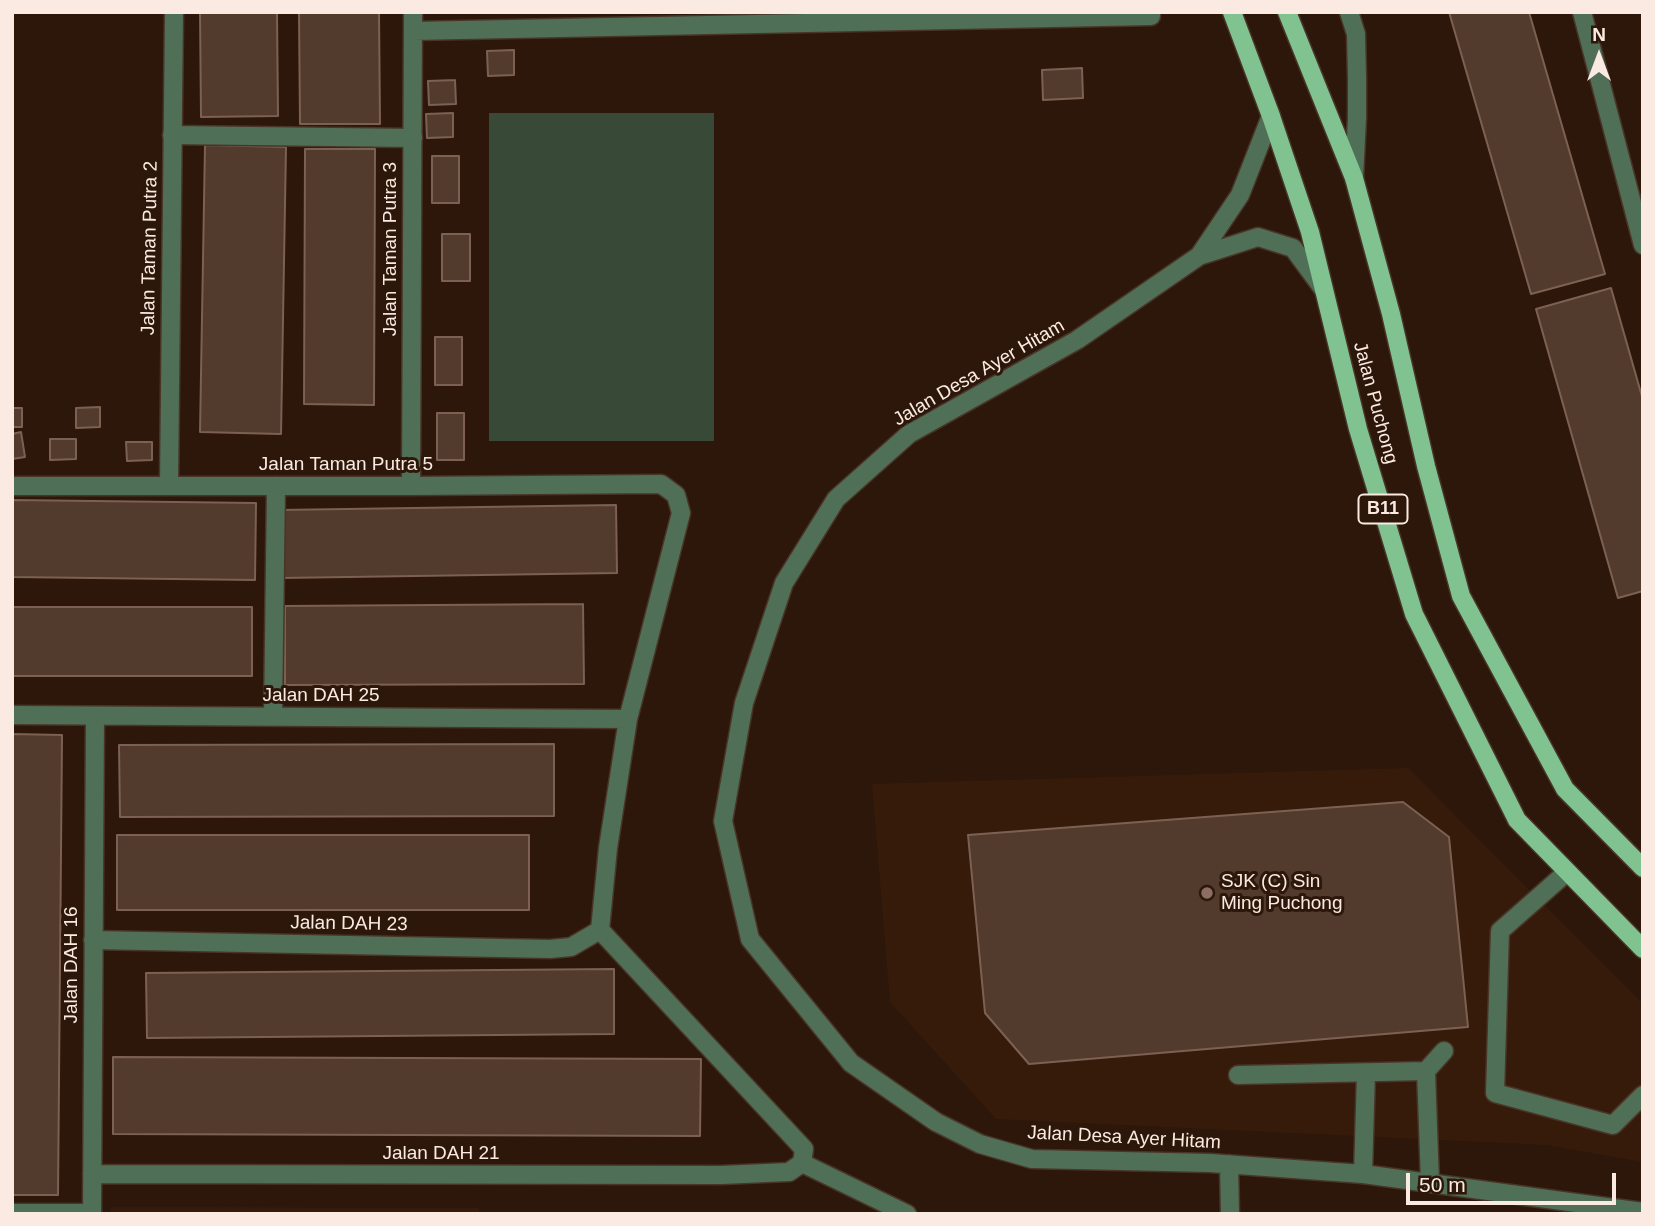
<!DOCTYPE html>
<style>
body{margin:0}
#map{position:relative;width:1655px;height:1226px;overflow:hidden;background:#2c170a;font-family:Helvetica,sans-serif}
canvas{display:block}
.frame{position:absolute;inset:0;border:14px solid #faeae1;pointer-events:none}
.north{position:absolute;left:1564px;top:21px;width:70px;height:70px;-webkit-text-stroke:5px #2c170a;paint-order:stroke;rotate:0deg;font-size:19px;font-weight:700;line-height:28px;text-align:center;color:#faeae1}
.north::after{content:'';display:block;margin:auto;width:24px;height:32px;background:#faeae1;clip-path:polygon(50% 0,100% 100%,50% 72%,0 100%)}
.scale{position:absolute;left:1406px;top:1173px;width:210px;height:32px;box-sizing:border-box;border:4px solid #faeae1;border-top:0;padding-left:9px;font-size:21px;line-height:24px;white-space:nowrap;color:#faeae1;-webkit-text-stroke:5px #2c170a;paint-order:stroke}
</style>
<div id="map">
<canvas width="1655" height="1226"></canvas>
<div class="frame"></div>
<div class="north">N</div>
<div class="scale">50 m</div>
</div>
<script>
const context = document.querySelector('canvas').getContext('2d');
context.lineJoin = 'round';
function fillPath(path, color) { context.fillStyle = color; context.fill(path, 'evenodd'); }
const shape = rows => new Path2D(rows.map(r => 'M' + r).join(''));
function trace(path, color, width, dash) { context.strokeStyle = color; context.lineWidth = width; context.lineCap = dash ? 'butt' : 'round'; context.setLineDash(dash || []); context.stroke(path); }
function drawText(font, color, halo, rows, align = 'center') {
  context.font = font + ' Helvetica,sans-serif'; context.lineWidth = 6; context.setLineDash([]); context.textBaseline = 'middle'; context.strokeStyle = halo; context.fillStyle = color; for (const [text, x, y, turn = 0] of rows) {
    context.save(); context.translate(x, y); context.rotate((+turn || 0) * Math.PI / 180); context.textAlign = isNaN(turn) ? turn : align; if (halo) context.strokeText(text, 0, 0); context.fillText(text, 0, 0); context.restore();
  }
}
const built = shape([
 [1408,768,1643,1004,1643,1162,1546,1145,996,1119,890,1002,872,784],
 [111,1207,479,1208,479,1214,111,1214]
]);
const green = shape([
 [489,113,714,113,714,441,489,441]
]);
const building = shape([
 [200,12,277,12,278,116,201,117,200,12],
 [299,12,379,12,380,124,300,124,299,12],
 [1449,12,1529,12,1605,274,1531,294,1449,12],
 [514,50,514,75,488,76,487,51,514,50],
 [1082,68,1083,98,1043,100,1042,70,1082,68],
 [455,80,456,104,429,105,428,81,455,80],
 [453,113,453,137,427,138,426,114,453,113],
 [205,145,286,147,281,434,200,432,205,145],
 [305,149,375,149,374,405,304,404,305,149],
 [432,156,459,156,459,203,432,203,432,156],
 [442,234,470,234,470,281,442,281,442,234],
 [1611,288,1643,400,1643,591,1618,598,1536,309,1611,288],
 [435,337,462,337,462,385,435,385,435,337],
 [100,407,100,427,76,428,76,408,100,407],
 [12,408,22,408,22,427,12,427,12,408],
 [437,413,464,413,464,460,437,460,437,413],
 [21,432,25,457,12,459,12,434,21,432],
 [50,439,76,439,76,459,50,460,50,439],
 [126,442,152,442,152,460,127,461,126,442],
 [12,500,256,503,255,580,12,577,12,500],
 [616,505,617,573,280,578,279,510,616,505],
 [583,604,584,684,285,685,285,606,583,604],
 [12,607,252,607,252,676,12,676,12,607],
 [12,734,62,735,58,1195,12,1195,12,734],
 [554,744,554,816,120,817,119,745,554,744],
 [1403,802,1449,837,1468,1027,1029,1064,985,1013,968,835,1403,802],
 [117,835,529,835,529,910,117,910,117,835],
 [614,969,614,1034,147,1038,146,973,614,969],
 [113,1057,701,1059,700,1136,113,1134,113,1057]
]);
const service = shape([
 [172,135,413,138],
 [273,716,276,486],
 [1567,872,1500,931,1495,1093,1613,1125,1643,1095],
 [1426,1071,1430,1182],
 [1238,1075,1426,1071,1444,1051],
 [802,1163,907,1214],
 [1363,1174,1366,1073]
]);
const minor = shape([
 [1582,12,1643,245],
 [413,31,1151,16,1150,12],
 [1271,116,1240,195,1199,256,1258,237,1293,248,1324,290],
 [1199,256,1077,340,909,434,836,499,784,583,744,703,723,821,750,939,851,1063,936,1122,980,1144,1032,1159,1210,1163,1363,1174,1643,1212],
 [169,485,174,12],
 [12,486,411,486,661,484,676,495,681,513,628,719,608,848,600,930,804,1149,802,1163,789,1172,721,1175,92,1174],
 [411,486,413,12],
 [12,715,628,719],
 [93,940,550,949,571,947,600,930],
 [1229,1164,1230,1214],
 [12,1213,92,1213],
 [92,1214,95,716]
]);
const tertiary = shape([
 [1349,12,1356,34,1357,78,1357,118,1354,178]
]);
const primary = shape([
 [1232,12,1271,116,1310,232,1358,429,1414,614,1517,820,1643,949],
 [1287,12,1354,178,1391,314,1426,466,1461,596,1565,789,1643,868]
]);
const markers = [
 [1207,893,7,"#8d6e63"]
];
const shields = [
 [1383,509,49]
];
const shieldNames = [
 ["B11",1383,509]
];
const streetNames = [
 ["Jalan Taman Putra 2",150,248,-89],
 ["Jalan Taman Putra 3",391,249,-90],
 ["Jalan Desa Ayer Hitam",979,373,-30],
 ["Jalan Puchong",1375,403,75],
 ["Jalan Taman Putra 5",346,465],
 ["Jalan DAH 25",321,696],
 ["Jalan DAH 23",349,924,1],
 ["Jalan DAH 16",72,965,-90],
 ["Jalan Desa Ayer Hitam",1124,1138,3],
 ["Jalan DAH 21",441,1154]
];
const poiNames = [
 ["SJK (C) Sin",1221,882],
 ["Ming Puchong",1221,904]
];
fillPath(built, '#371b0a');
fillPath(green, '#384a37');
fillPath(building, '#523a2c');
trace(building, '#7c6152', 2);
trace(service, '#493528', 21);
trace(minor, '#493528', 21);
trace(tertiary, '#493528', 21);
trace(primary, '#493528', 21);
trace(service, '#506f57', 18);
trace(minor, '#506f57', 18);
trace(tertiary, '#506f57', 18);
trace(primary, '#80c391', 18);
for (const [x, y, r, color] of markers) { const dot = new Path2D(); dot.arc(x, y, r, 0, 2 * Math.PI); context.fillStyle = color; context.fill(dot); trace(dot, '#2c170a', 2.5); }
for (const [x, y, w] of shields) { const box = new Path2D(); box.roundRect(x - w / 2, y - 14.5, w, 29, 5); context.fillStyle = '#2c170a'; context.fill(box); trace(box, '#faeae1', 2); }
drawText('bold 18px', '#faeae1', null, shieldNames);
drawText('19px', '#faeae1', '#2c170a', streetNames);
drawText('19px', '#faeae1', '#2c170a', poiNames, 'left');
</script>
